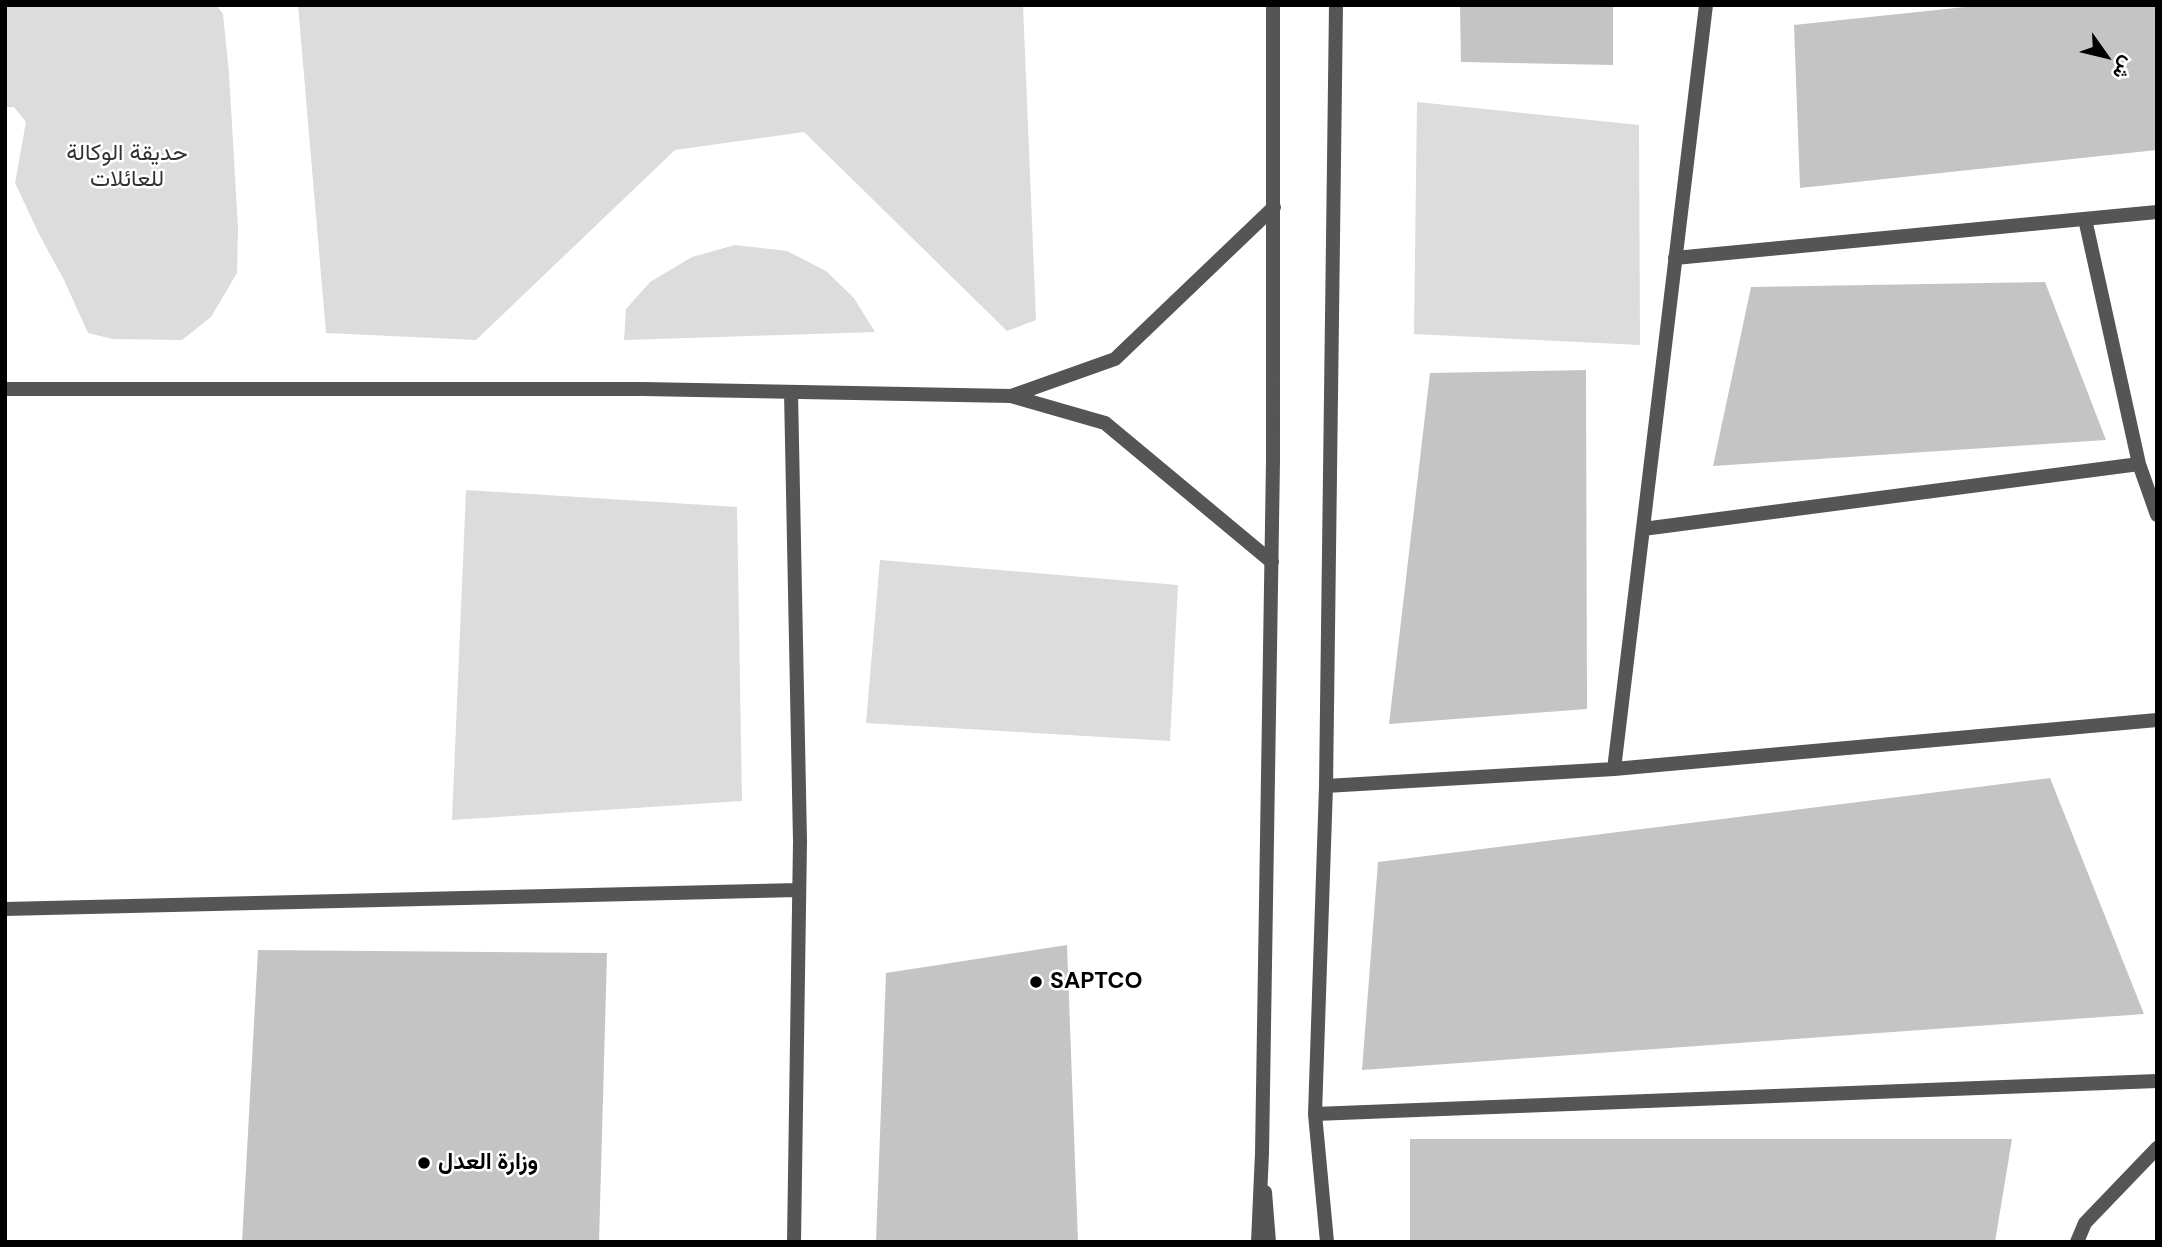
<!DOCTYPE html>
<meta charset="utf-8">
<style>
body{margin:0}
#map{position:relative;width:2162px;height:1247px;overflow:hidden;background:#fff;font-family:"DM Sans",Vazirmatn,sans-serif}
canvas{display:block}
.frame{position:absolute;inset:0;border:7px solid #000;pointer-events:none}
.north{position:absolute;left:2071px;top:21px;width:70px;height:70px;-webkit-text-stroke:5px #fff;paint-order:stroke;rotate:124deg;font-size:19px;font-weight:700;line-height:28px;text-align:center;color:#000}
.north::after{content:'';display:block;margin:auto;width:24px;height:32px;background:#000;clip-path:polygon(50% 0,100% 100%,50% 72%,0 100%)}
</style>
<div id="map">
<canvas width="2162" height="1247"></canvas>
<div class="frame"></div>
<div class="north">ش</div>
</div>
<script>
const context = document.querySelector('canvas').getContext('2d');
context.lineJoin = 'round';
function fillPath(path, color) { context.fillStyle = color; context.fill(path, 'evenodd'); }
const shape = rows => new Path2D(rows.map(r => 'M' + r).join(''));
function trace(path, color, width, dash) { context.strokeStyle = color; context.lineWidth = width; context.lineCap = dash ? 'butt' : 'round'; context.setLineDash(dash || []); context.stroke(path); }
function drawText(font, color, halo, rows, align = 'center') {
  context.font = font + ' "DM Sans",Vazirmatn,sans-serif'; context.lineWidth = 5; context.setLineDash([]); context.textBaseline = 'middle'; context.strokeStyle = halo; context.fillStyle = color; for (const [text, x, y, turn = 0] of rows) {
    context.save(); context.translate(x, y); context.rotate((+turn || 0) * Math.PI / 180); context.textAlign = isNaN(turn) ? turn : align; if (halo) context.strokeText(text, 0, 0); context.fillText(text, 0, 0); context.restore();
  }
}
const green = shape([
 [5,5,216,5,223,14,229,73,238,228,237,273,211,317,182,340,113,339,88,333,64,280,40,236,15,183,26,122,14,107,5,107],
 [298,5,1023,5,1036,320,1007,331,804,132,675,150,476,340,326,333],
 [1417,102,1639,125,1640,345,1414,334],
 [735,245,787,251,826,271,854,298,875,332,624,340,626,309,650,282,692,257],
 [466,490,737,507,742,801,452,820],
 [880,560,1178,585,1170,741,866,723]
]);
const building = shape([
 [1460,5,1613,5,1613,65,1461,62],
 [1984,5,2157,5,2157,150,1800,188,1794,25],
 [2045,282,2106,440,1713,466,1751,287],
 [1586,370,1587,709,1389,724,1430,373],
 [2050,778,2144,1014,1362,1070,1378,862],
 [1067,945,1078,1242,876,1242,886,973],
 [258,950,607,953,599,1242,242,1242],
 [1410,1139,2012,1139,1995,1242,1410,1242]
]);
const service = shape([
 [1265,1192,1269,1242]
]);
const minor = shape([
 [2085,219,2139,464,2157,515],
 [1675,258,2157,212],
 [5,389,643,389,1011,396,1105,423,1272,562],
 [791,392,800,841,794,1242],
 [1011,396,1115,359,1274,207],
 [1643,529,2139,464],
 [1614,769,2157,720],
 [1326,786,1614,769,1706,5],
 [5,909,798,890],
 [1315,1114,2157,1081],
 [1258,1242,1262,1153,1273,461,1273,5],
 [1327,1242,1315,1114,1326,786,1336,5]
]);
const tertiary = shape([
 [2077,1242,2085,1223,2157,1148]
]);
const markers = [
 [1036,982,7,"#000"],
 [424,1163,7,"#000"]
];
const parkNames = [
 ["حديقة الوكالة",127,154],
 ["للعائلات",127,180]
];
const poiNames = [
 ["SAPTCO",1050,982],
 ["وزارة العدل",438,1163]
];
fillPath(green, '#dcdcdc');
fillPath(building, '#c4c4c4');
trace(service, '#555', 14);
trace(minor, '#555', 14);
trace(tertiary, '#555', 14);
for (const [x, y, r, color] of markers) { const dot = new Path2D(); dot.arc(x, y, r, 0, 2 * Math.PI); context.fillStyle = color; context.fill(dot); trace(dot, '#fff', 2.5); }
drawText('23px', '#333', '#fff', parkNames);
drawText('bold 23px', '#000', '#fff', poiNames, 'left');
</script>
